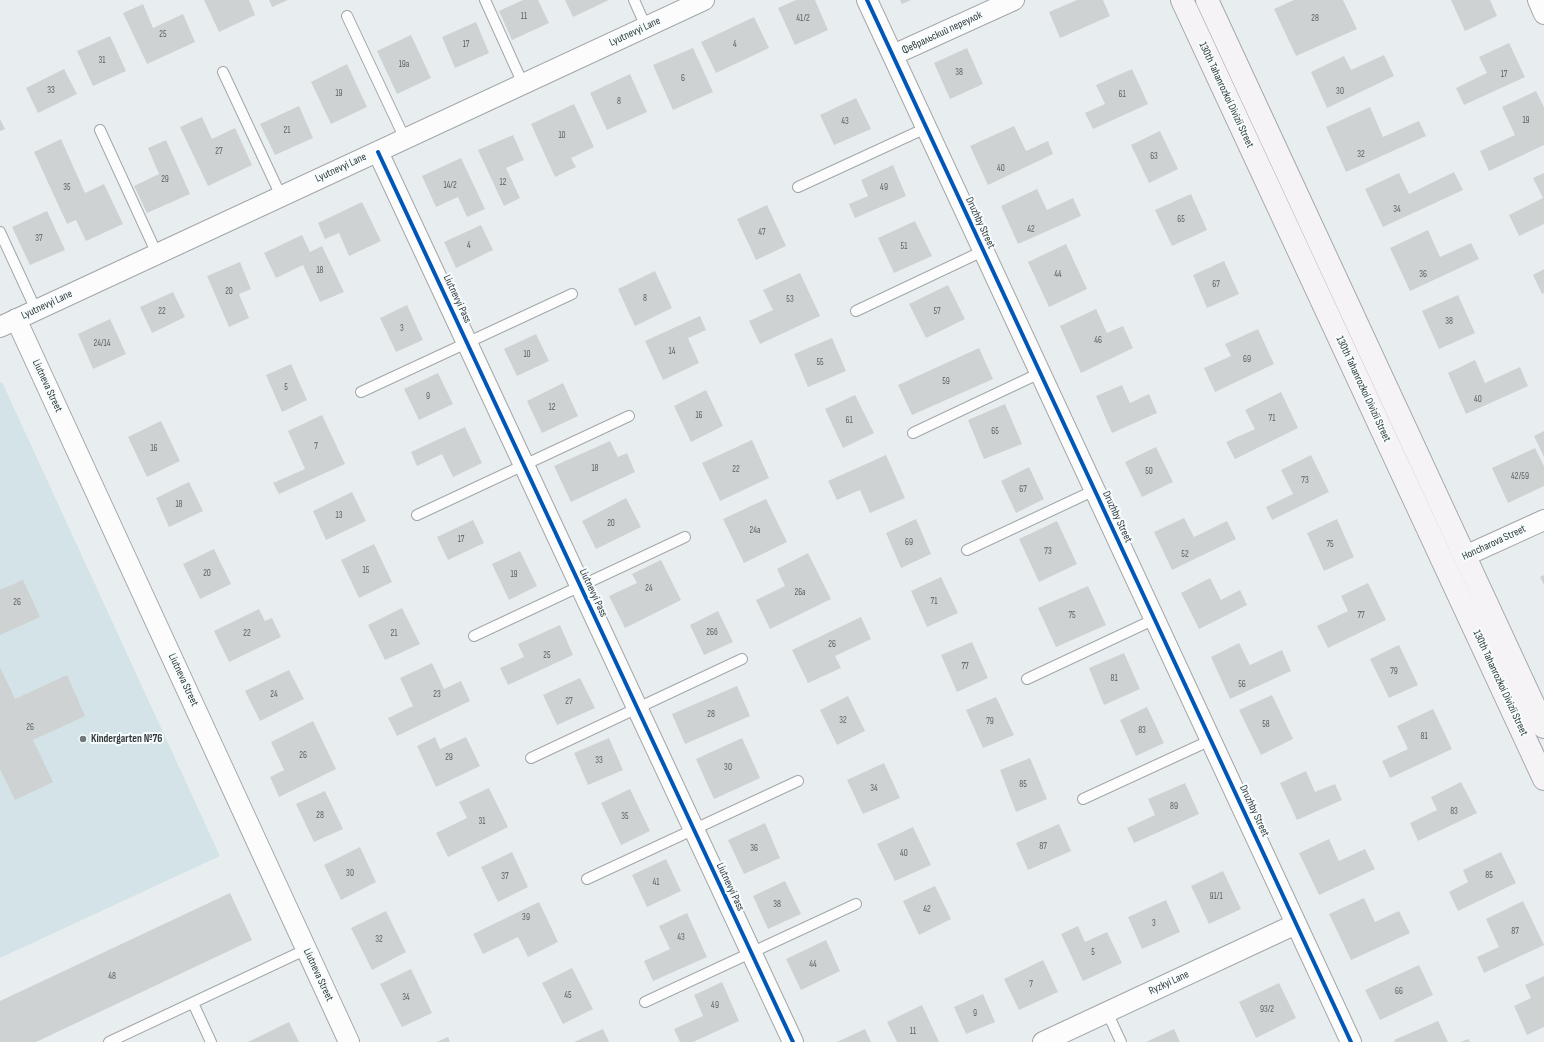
<!DOCTYPE html>
<meta charset="utf-8">
<style>
body{margin:0}
canvas{display:block;background:#e8eef0}
</style>
<canvas width="1544" height="1042"></canvas>
<script>
const context = document.querySelector('canvas').getContext('2d');
context.lineJoin = 'round';
function fillPath(path, color) { context.fillStyle = color; context.fill(path, 'evenodd'); }
const shape = rows => new Path2D(rows.map(r => 'M' + r).join(''));
function trace(path, color, width, dash) { context.strokeStyle = color; context.lineWidth = width; context.lineCap = dash ? 'butt' : 'round'; context.setLineDash(dash || []); context.stroke(path); }
function drawText(font, color, halo, rows, align = 'center') {
  context.font = font + ' "Sofia Sans Condensed",sans-serif'; context.lineWidth = 4; context.setLineDash([]); context.textBaseline = 'middle'; context.strokeStyle = halo; context.fillStyle = color; for (const [text, x, y, turn = 0] of rows) {
    context.save(); context.translate(x, y); context.rotate((+turn || 0) * Math.PI / 180); context.textAlign = isNaN(turn) ? turn : align; if (halo) context.strokeText(text, 0, 0); context.fillText(text, 0, 0); context.restore();
  }
}
const built = shape([
 [2,382,220,856,0,958,0,383]
]);
const building = shape([
 [204,0,249,0,255,15,219,32],
 [269,0,288,0,272,7],
 [523,0,538,0,549,23,512,40,499,11],
 [565,0,609,0,573,17],
 [796,0,815,0,828,30,795,45,778,8],
 [900,0,911,0,902,4],
 [1077,0,1103,0,1110,16,1060,38,1049,12],
 [1294,0,1343,0,1357,29,1296,56,1274,9],
 [1451,0,1490,0,1497,16,1465,31],
 [143,4,153,28,183,14,195,42,147,64,123,13],
 [754,17,769,48,716,73,701,42],
 [476,22,489,53,455,68,442,37],
 [411,35,431,78,397,94,377,51],
 [110,36,126,71,93,86,77,51],
 [1509,43,1525,77,1464,105,1456,88,1487,73,1479,57],
 [693,48,713,92,673,110,653,65],
 [967,48,983,84,950,99,934,63],
 [1384,55,1394,76,1327,108,1311,72,1344,56,1351,70],
 [347,64,367,107,331,124,311,82],
 [64,69,77,94,38,113,26,88],
 [1132,69,1148,104,1093,129,1085,113,1105,104,1096,85],
 [630,74,647,112,607,130,590,93],
 [1536,91,1544,107,1544,145,1489,171,1480,151,1515,135,1502,107],
 [856,98,871,129,834,145,820,115],
 [574,104,594,147,571,158,576,167,555,177,531,124],
 [299,106,313,138,275,155,260,124],
 [1370,107,1383,137,1419,121,1426,136,1346,172,1326,127],
 [202,117,212,139,235,128,252,165,208,186,180,127],
 [0,119,5,129,0,131],
 [1014,126,1026,151,1048,141,1053,154,988,185,970,146],
 [1160,131,1178,169,1149,183,1131,145],
 [513,135,524,160,506,168,520,198,504,206,478,150],
 [61,139,85,193,104,184,123,224,86,241,76,220,67,224,34,152],
 [166,140,190,194,147,213,134,186,159,174,148,148],
 [461,158,485,209,467,217,458,197,436,207,422,176],
 [893,165,906,196,855,218,849,204,868,196,861,180],
 [1454,172,1463,190,1383,227,1365,189,1399,173,1409,194],
 [1544,173,1544,224,1519,236,1509,215,1543,198,1533,178],
 [1037,189,1047,210,1073,198,1081,216,1018,244,1001,206],
 [1191,194,1207,230,1172,246,1155,210],
 [362,202,381,241,349,256,339,233,325,239,318,223],
 [767,205,786,246,756,260,737,219],
 [47,211,65,250,30,265,12,227],
 [915,221,932,256,894,273,878,238],
 [481,225,493,250,456,268,444,242],
 [1428,230,1440,257,1471,243,1479,259,1410,291,1390,248],
 [302,235,310,252,322,246,344,292,320,302,303,265,276,278,264,253],
 [1066,244,1087,289,1049,307,1028,262],
 [1224,261,1239,294,1207,308,1193,275],
 [240,262,251,289,239,294,249,318,229,327,207,276],
 [1544,269,1544,293,1542,294,1533,275],
 [655,271,672,308,635,326,618,289],
 [800,273,820,316,760,344,749,321,773,310,763,290],
 [948,285,965,319,926,338,909,304],
 [173,292,185,317,152,333,140,307],
 [1458,295,1475,333,1439,349,1422,311],
 [407,305,423,340,396,352,380,318],
 [1096,309,1107,333,1123,326,1133,348,1081,373,1060,326],
 [700,316,706,330,688,338,699,363,663,380,645,341],
 [110,319,126,354,93,369,78,334],
 [1258,329,1274,364,1215,392,1204,368,1231,356,1225,344],
 [536,334,549,361,517,376,504,349],
 [832,338,846,371,808,387,794,354],
 [979,348,993,379,912,415,898,385],
 [1475,360,1485,383,1520,367,1528,386,1466,414,1448,373],
 [291,364,307,400,282,412,266,375],
 [438,373,453,404,419,420,404,389],
 [563,383,578,416,542,433,527,401],
 [1122,385,1130,403,1149,394,1157,413,1112,433,1096,396],
 [706,390,723,426,691,442,674,406],
 [1281,392,1298,428,1235,459,1226,442,1255,429,1245,410],
 [855,395,874,433,843,448,825,409],
 [1005,404,1022,444,984,459,968,420],
 [322,415,345,464,279,494,273,483,305,469,288,431],
 [161,421,180,461,147,477,128,437],
 [465,427,482,463,453,477,442,454,417,466,411,452],
 [1544,431,1544,457,1534,436],
 [752,440,769,478,720,501,702,463],
 [610,441,618,457,627,453,635,472,571,502,554,466],
 [1156,447,1173,482,1142,497,1125,462],
 [1535,448,1544,466,1544,486,1508,503,1492,468],
 [886,455,905,498,870,513,860,490,837,500,828,481],
 [1311,455,1329,492,1272,520,1266,507,1293,494,1281,470],
 [1029,467,1044,499,1016,513,1001,481],
 [189,482,203,511,169,527,156,498],
 [352,492,366,521,326,540,313,511],
 [626,498,641,527,596,549,582,521],
 [766,499,787,542,744,563,723,519],
 [1184,518,1194,537,1227,521,1236,539,1172,570,1154,532],
 [916,519,931,554,901,568,886,533],
 [1337,519,1354,557,1324,571,1307,533],
 [473,520,484,543,448,560,437,537],
 [1057,521,1077,564,1039,582,1019,539],
 [374,544,392,582,359,598,341,560],
 [214,549,231,584,200,599,183,564],
 [520,551,537,586,509,600,492,564],
 [808,553,831,599,770,629,756,600,785,586,777,569],
 [661,560,681,600,625,628,609,596,637,583,632,574],
 [1544,575,1544,585,1540,577],
 [941,577,958,613,927,627,911,591],
 [1210,578,1221,600,1240,590,1247,605,1199,629,1181,593],
 [23,580,40,617,0,635,0,590],
 [1368,583,1386,620,1328,648,1317,626,1348,611,1341,596],
 [1088,586,1106,625,1056,647,1038,608],
 [402,608,420,644,385,660,368,625],
 [259,609,265,621,272,618,281,637,229,662,214,631],
 [718,611,733,642,704,655,690,625],
 [861,617,871,639,835,656,841,668,808,683,792,650],
 [560,625,573,655,508,685,500,668,524,657,518,644],
 [972,642,988,678,957,692,941,655],
 [1239,643,1250,665,1282,650,1291,671,1230,699,1211,657],
 [1399,645,1418,685,1389,698,1370,659],
 [1124,653,1140,689,1104,705,1089,668],
 [432,663,444,689,461,681,470,701,397,736,388,718,413,706,400,678],
 [0,667,15,699,67,675,85,716,33,740,53,782,15,800,0,769],
 [289,670,304,699,260,721,245,691],
 [580,678,595,708,557,725,543,695],
 [737,686,750,716,685,744,672,714],
 [1272,695,1293,739,1261,755,1239,710],
 [848,696,865,731,837,745,820,710],
 [996,697,1014,735,983,748,966,710],
 [1147,707,1164,743,1136,756,1120,720],
 [1433,709,1452,749,1390,778,1382,761,1408,749,1397,726],
 [313,721,336,769,279,797,270,777,284,770,271,742],
 [435,737,440,749,466,737,480,766,436,787,417,746],
 [609,738,623,770,588,785,574,753],
 [742,738,760,778,714,799,696,759],
 [1030,758,1047,799,1016,812,1000,770],
 [884,763,900,798,863,814,847,780],
 [1306,771,1315,792,1335,784,1342,800,1297,820,1280,783],
 [1461,782,1477,813,1418,841,1410,823,1437,810,1431,797],
 [1185,783,1199,814,1134,843,1127,828,1155,815,1148,799],
 [489,788,508,827,448,857,436,833,467,818,459,802],
 [630,789,650,831,621,845,601,803],
 [325,791,343,829,314,842,296,804],
 [765,823,780,858,744,874,728,840],
 [1059,824,1071,851,1028,870,1016,843],
 [913,827,931,865,895,881,877,844],
 [1329,839,1339,861,1365,849,1375,869,1319,895,1299,853],
 [360,847,376,882,341,900,324,865],
 [512,852,528,887,498,902,481,867],
 [1501,852,1516,883,1458,911,1449,892,1468,882,1463,870],
 [666,859,681,891,647,907,632,875],
 [1223,871,1241,909,1209,924,1191,886],
 [785,881,801,914,768,929,753,896],
 [935,886,951,919,919,935,903,901],
 [230,893,252,940,36,1042,0,1042,0,1001],
 [1364,898,1375,922,1399,911,1410,933,1351,960,1329,914],
 [1166,900,1180,932,1142,949,1128,917],
 [1523,901,1544,945,1484,973,1477,957,1499,947,1486,919],
 [539,902,558,942,528,957,518,937,483,954,473,934],
 [386,911,406,952,372,970,351,928],
 [687,913,707,957,653,981,644,961,670,949,659,926],
 [1078,926,1085,942,1107,932,1122,963,1083,981,1061,934],
 [826,940,840,971,801,990,786,959],
 [1043,960,1058,992,1019,1010,1004,979],
 [1419,965,1433,995,1380,1020,1365,990],
 [572,968,593,1009,563,1024,542,983],
 [411,969,432,1013,402,1027,380,984],
 [1544,976,1544,1027,1527,1035,1514,1006,1531,998,1525,985],
 [722,982,739,1021,693,1042,680,1042,674,1029,703,1016,694,995],
 [1279,983,1296,1018,1256,1038,1239,1002],
 [983,994,995,1022,966,1034,954,1007],
 [922,1005,939,1042,897,1042,887,1022],
 [1438,1021,1448,1042,1395,1042,1394,1040],
 [289,1022,299,1042,248,1042],
 [603,1029,609,1042,574,1042],
 [865,1029,871,1042,837,1042],
 [1174,1029,1180,1042,1146,1042],
 [448,1037,450,1042,437,1042],
 [1468,1039,1470,1042,1461,1042]
]);
const lane = shape([
 [485,0,523,84],
 [634,0,646,27],
 [347,16,405,139],
 [223,72,281,196],
 [100,130,157,254],
 [798,187,926,128],
 [0,232,36,310],
 [856,311,983,251],
 [361,392,572,294],
 [913,433,1040,373],
 [417,515,629,416],
 [967,550,1095,490],
 [474,636,685,537],
 [1027,679,1155,619],
 [531,758,742,659],
 [1083,799,1211,740],
 [587,879,798,781],
 [645,1002,856,904],
 [193,1003,211,1042],
 [1107,1012,1121,1042],
 [109,1042,307,949]
]);
const street = shape([
 [867,0,1351,1042],
 [1538,0,1544,14],
 [893,55,1014,0],
 [378,152,793,1042],
 [16,319,349,1042],
 [0,327,704,0],
 [1465,556,1544,520],
 [1043,1042,1296,924]
]);
const secondary = shape([
 [1182,0,1544,779],
 [1207,0,1544,727]
]);
const cycleway = shape([
 [867,0,1351,1042],
 [378,152,793,1042]
]);
const markers = [
 [83,739,4,"#74787a"]
];
const numberNames = [
 ["11",524,17],
 ["41/2",803,19],
 ["28",1315,19],
 ["25",163,35],
 ["17",466,45],
 ["4",735,45],
 ["31",102,61],
 ["19а",404,65],
 ["38",959,73],
 ["17",1504,75],
 ["6",683,79],
 ["33",51,91],
 ["30",1340,92],
 ["19",339,94],
 ["61",1122,95],
 ["8",619,102],
 ["19",1526,121],
 ["43",845,122],
 ["21",287,131],
 ["10",562,136],
 ["27",219,152],
 ["32",1361,155],
 ["63",1154,157],
 ["40",1001,169],
 ["29",165,180],
 ["12",503,183],
 ["14/2",450,186],
 ["35",67,188],
 ["49",884,188],
 ["34",1397,210],
 ["65",1181,220],
 ["42",1031,230],
 ["47",762,233],
 ["37",39,239],
 ["4",469,246],
 ["51",904,247],
 ["18",320,271],
 ["44",1058,275],
 ["36",1423,275],
 ["67",1216,285],
 ["20",229,292],
 ["8",645,299],
 ["53",790,300],
 ["22",162,312],
 ["57",937,312],
 ["38",1449,322],
 ["3",402,329],
 ["46",1098,341],
 ["24/14",102,344],
 ["14",672,352],
 ["10",527,355],
 ["69",1247,360],
 ["55",820,363],
 ["59",946,382],
 ["5",286,388],
 ["9",428,397],
 ["40",1478,400],
 ["12",552,408],
 ["16",699,416],
 ["71",1272,419],
 ["61",849,421],
 ["65",995,432],
 ["7",316,447],
 ["16",154,449],
 ["18",595,469],
 ["22",736,470],
 ["50",1149,472],
 ["42/59",1520,477],
 ["73",1305,481],
 ["67",1023,490],
 ["18",179,505],
 ["13",339,516],
 ["20",611,524],
 ["24а",755,531],
 ["17",461,540],
 ["69",909,543],
 ["75",1330,545],
 ["73",1048,552],
 ["52",1185,555],
 ["15",366,571],
 ["20",207,574],
 ["19",514,575],
 ["24",649,589],
 ["26а",800,593],
 ["71",934,602],
 ["26",17,603],
 ["75",1072,616],
 ["77",1361,616],
 ["26б",712,633],
 ["22",247,634],
 ["21",394,634],
 ["26",832,645],
 ["25",547,656],
 ["77",965,667],
 ["79",1394,672],
 ["81",1114,679],
 ["56",1242,685],
 ["24",274,695],
 ["23",437,695],
 ["27",569,702],
 ["28",711,715],
 ["32",843,721],
 ["79",990,722],
 ["58",1266,725],
 ["26",30,728],
 ["83",1142,731],
 ["81",1424,737],
 ["26",303,756],
 ["29",449,758],
 ["33",599,761],
 ["30",728,768],
 ["85",1023,785],
 ["34",874,789],
 ["89",1174,807],
 ["83",1454,812],
 ["28",320,816],
 ["35",625,817],
 ["31",482,822],
 ["87",1043,847],
 ["36",754,849],
 ["40",904,854],
 ["30",350,874],
 ["85",1489,876],
 ["37",505,877],
 ["41",656,883],
 ["91/1",1216,897],
 ["38",777,905],
 ["42",927,910],
 ["39",526,918],
 ["3",1154,924],
 ["87",1515,932],
 ["43",681,938],
 ["32",379,940],
 ["5",1093,953],
 ["44",813,965],
 ["48",112,977],
 ["7",1031,985],
 ["66",1399,992],
 ["45",568,996],
 ["34",406,998],
 ["49",715,1006],
 ["93/2",1267,1010],
 ["9",975,1014],
 ["11",913,1032]
];
const streetNames = [
 ["Lyutnevyi Lane",635,32,-25],
 ["Февральский переулок",942,33,-25],
 ["130th Tahanrozkoi Divizii Street",1226,95,65],
 ["Lyutnevyi Lane",341,168,-25],
 ["Druzhby Street",980,223,65],
 ["Liutnevyi Pass",457,299,65],
 ["Lyutnevyi Lane",47,305,-25],
 ["Liutneva Street",47,386,65],
 ["130th Tahanrozkoi Divizii Street",1363,389,65],
 ["Druzhby Street",1117,517,65],
 ["Honcharova Street",1494,543,-25],
 ["Liutnevyi Pass",593,593,65],
 ["Liutneva Street",183,680,65],
 ["130th Tahanrozkoi Divizii Street",1500,683,65],
 ["Druzhby Street",1254,811,65],
 ["Liutnevyi Pass",730,887,65],
 ["Liutneva Street",318,975,65],
 ["Ryzkyi Lane",1169,983,-25]
];
const poiNames = [
 ["Kindergarten №76",91,739]
];
fillPath(built, '#d4e3e7');
fillPath(building, '#ced2d3');
trace(lane, '#a2a6a8', 12);
trace(street, '#a2a6a8', 22);
trace(secondary, '#a2a6a8', 24);
trace(lane, '#fcfcfd', 10);
trace(street, '#fcfcfd', 20);
trace(secondary, '#f6f3f6', 22);
trace(cycleway, '#0057b8', 4);
for (const [x, y, r, color] of markers) { const dot = new Path2D(); dot.arc(x, y, r, 0, 2 * Math.PI); context.fillStyle = color; context.fill(dot); trace(dot, '#f5fcfe', 1.5); }
drawText('9px', '#5b5f60', null, numberNames);
drawText('11px', '#35393a', '#f5fcfe', streetNames);
drawText('bold 11px', '#35393a', '#f5fcfe', poiNames, 'left');
</script>
